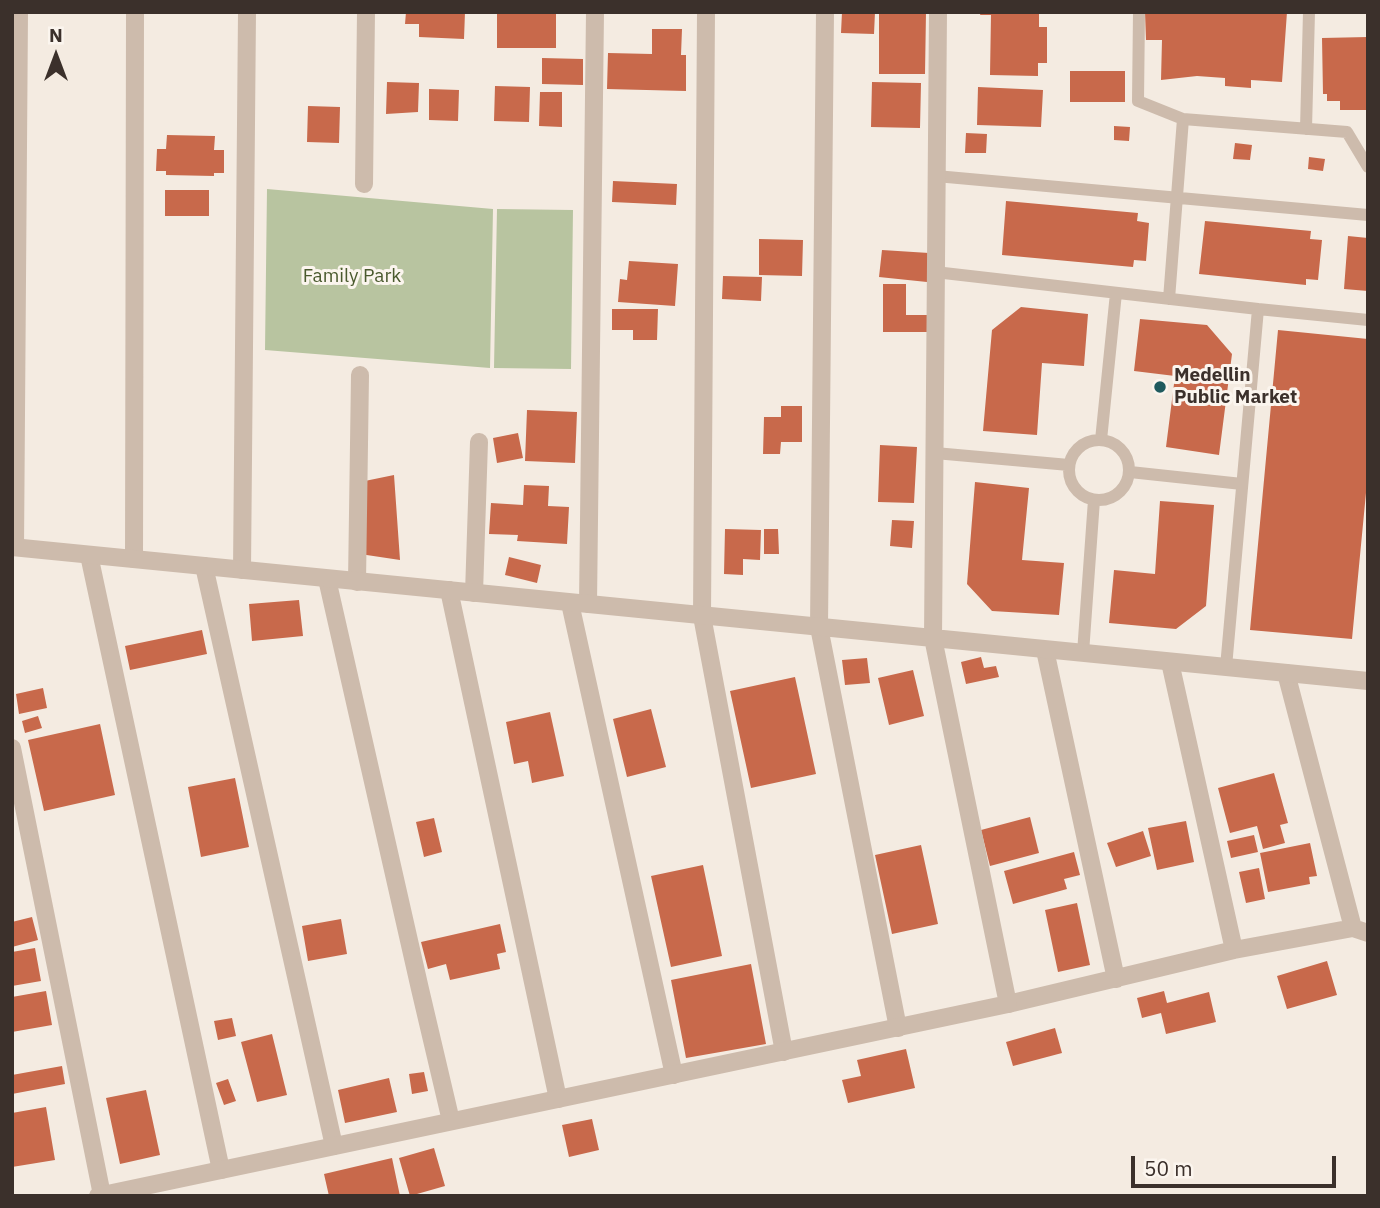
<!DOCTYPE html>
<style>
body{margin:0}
#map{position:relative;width:1380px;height:1208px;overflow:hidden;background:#f4ebe1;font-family:"IBM Plex Sans",sans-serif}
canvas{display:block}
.frame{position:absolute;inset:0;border:14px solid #3b302b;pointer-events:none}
.north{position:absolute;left:21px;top:21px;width:70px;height:70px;-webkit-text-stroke:5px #fbf5ee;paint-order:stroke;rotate:0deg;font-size:19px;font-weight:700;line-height:28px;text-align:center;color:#3b302b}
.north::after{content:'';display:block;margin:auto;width:24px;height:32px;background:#3b302b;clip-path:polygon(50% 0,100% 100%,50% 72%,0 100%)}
.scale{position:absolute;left:1131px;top:1156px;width:205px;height:32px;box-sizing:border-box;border:4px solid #3b302b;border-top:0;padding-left:9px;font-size:21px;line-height:24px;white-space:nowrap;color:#3b302b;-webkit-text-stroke:5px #fbf5ee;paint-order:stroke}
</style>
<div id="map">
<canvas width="1380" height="1208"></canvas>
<div class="frame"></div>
<div class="north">N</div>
<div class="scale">50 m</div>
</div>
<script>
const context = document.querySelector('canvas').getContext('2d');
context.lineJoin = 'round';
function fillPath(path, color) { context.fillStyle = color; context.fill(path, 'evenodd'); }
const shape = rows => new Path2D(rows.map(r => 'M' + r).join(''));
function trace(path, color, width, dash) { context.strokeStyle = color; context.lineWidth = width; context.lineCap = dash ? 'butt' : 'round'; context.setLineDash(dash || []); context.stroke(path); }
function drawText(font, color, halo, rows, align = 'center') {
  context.font = font + ' "IBM Plex Sans",sans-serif'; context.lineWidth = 6; context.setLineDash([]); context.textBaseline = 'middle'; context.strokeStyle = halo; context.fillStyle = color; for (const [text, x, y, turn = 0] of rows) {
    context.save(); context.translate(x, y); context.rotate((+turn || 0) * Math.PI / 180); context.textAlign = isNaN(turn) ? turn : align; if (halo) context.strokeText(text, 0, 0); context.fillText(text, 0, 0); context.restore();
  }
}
const green = shape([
 [267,189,493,209,490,368,265,350],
 [497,209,573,210,571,369,494,368]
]);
const building = shape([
 [406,12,465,12,464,39,419,37,419,24,405,24],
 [842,12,875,12,874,34,841,33],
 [879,12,926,12,925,74,879,74],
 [981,12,1039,12,1039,27,1047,27,1047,63,1038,63,1038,76,990,75,991,15,980,15],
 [1145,12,1287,12,1282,82,1251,80,1251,88,1225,86,1225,78,1197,76,1161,80,1162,40,1146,40],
 [497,14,556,14,556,48,497,48],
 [652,29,682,29,681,55,686,55,686,91,607,89,608,53,652,54],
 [1368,37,1368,110,1340,110,1340,101,1327,101,1327,94,1323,94,1322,38],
 [542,58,583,59,583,85,542,84],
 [1070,71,1125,71,1125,102,1070,102],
 [387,82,419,83,418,112,386,114],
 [872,82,921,83,920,128,871,127],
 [495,86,530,87,529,122,494,121],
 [978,87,1043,90,1041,127,977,125],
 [429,89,459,90,458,121,429,120],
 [540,92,562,92,562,127,539,126],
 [308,106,340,107,339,143,307,142],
 [1114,126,1130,127,1129,141,1114,140],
 [966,133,987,134,986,153,965,153],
 [167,135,215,136,214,150,224,150,224,173,214,173,214,176,166,175,166,171,156,171,157,149,166,149],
 [1235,143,1252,145,1250,160,1233,159],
 [1309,157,1325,159,1323,171,1308,169],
 [613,181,677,184,676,205,612,202],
 [165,190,209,190,209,216,165,216],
 [1006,201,1138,213,1137,221,1149,223,1146,261,1134,260,1133,267,1002,255],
 [1205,221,1311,231,1310,239,1322,240,1318,280,1306,279,1306,285,1199,274],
 [1348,236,1368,238,1368,291,1344,289],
 [759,239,803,240,802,276,759,275],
 [882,250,929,253,927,282,879,277],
 [629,261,678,264,675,306,618,302,620,279,627,280],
 [723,276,762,277,761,301,722,299],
 [883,284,906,284,906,315,930,315,930,332,883,332],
 [1021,307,1088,314,1084,366,1042,363,1037,435,983,431,992,330],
 [612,309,658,309,657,340,633,340,633,330,612,330],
 [1140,319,1207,325,1232,354,1219,455,1166,447,1175,376,1134,371],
 [1278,330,1368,339,1368,472,1352,639,1250,630],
 [781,406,802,406,802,442,781,442,780,454,763,454,764,417,781,417],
 [527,410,577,412,575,463,525,461],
 [518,433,523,458,497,463,493,438],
 [880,445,917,447,914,503,878,502],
 [394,475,400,560,360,554,360,482],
 [975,482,1029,488,1022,560,1064,563,1059,615,992,611,967,584],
 [524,485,549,486,548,506,569,507,567,544,517,541,518,535,489,534,491,503,523,505],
 [1160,501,1214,505,1206,606,1176,629,1109,623,1114,570,1155,574],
 [892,520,914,521,912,548,890,546],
 [725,529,761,530,760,560,743,559,743,575,724,574],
 [764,529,778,529,779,554,764,554],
 [509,557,541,565,537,583,505,575],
 [299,600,303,636,252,641,249,604],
 [202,630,207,654,130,670,125,646],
 [981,657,984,668,996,666,999,677,966,684,961,662],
 [867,658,870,683,845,685,842,660],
 [913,670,924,716,889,725,878,678],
 [795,677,816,774,751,788,730,691],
 [43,688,47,708,19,714,16,694],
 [651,709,666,767,627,777,613,719],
 [550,712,564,776,532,783,528,761,514,764,506,722],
 [38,716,42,728,25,733,22,721],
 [100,724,115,795,44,811,28,740],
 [1274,773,1288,823,1280,825,1285,843,1263,849,1257,826,1230,833,1218,788],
 [235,778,249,847,201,857,188,787],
 [1030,817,1039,853,990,866,981,830],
 [434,818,442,852,424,857,416,822],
 [1186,821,1194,862,1157,870,1148,828],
 [1143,831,1151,856,1116,867,1107,843],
 [1254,835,1258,852,1231,858,1227,841],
 [1310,843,1317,876,1309,877,1310,884,1268,892,1260,853],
 [921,845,938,924,892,934,875,855],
 [1074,852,1080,875,1064,879,1067,889,1013,904,1004,871],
 [703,865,722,956,671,967,651,876],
 [1259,868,1265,899,1246,903,1239,872],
 [1077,903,1090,965,1058,972,1045,910],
 [32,917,38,940,12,947,12,922],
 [341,919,347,954,308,961,302,926],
 [500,924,506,952,497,954,500,969,450,980,446,964,428,969,421,942],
 [35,948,41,981,12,986,12,952],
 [1327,961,1337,995,1287,1009,1277,976],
 [751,964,766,1044,686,1058,671,980],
 [46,991,52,1025,12,1032,12,997],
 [1164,991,1167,1003,1209,992,1216,1022,1166,1034,1161,1013,1142,1018,1137,998],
 [232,1018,236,1036,218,1040,214,1021],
 [1055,1028,1062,1053,1013,1066,1006,1042],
 [272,1034,287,1095,257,1102,241,1042],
 [906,1049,915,1088,848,1103,842,1080,861,1076,857,1060],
 [62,1066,65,1084,12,1094,12,1075],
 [424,1072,428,1091,412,1094,409,1074],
 [389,1078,397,1112,345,1123,338,1090],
 [228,1079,236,1101,224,1105,216,1083],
 [146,1090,160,1155,120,1164,106,1098],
 [46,1107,55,1160,12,1167,12,1113],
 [592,1119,599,1150,569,1157,562,1125],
 [434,1148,445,1186,410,1196,399,1158],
 [392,1158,400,1196,329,1196,324,1174]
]);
const service = shape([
 [1139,12,1138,101,1183,119,1169,299],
 [1183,119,1347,132,1368,167],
 [1306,129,1309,12],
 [936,176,1368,215],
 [935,272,1258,309,1226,667],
 [1258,309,1368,320],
 [1101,440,1116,293],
 '1069 470a30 30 0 1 1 60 0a30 30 0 1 1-60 0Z',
 [935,453,1069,465],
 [1130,472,1242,484],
 [1083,653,1094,500]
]);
const minor = shape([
 [706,12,702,616,784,1052],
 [825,12,819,627,898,1028],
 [364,184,366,12],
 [15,547,19,12],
 [89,555,221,1170],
 [134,559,135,12],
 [204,566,334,1146],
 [242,570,247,12],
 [327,579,420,989,451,1121],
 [357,582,360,375],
 [449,590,558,1099],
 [474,593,479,442],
 [570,603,674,1075],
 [588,604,595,12],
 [1045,650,1116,979],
 [1170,662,1234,950],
 [1286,673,1353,928],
 [12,748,102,1195],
 [1008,1004,1234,950,1353,928,1368,933]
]);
const tertiary = shape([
 [12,547,1368,681],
 [98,1196,1008,1004,933,638,938,12]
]);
const markers = [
 [1160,387,7,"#1f5a5e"]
];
const parkNames = [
 ["Family Park",352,277]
];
const poiNames = [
 ["Medellin",1174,376],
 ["Public Market",1174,398]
];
fillPath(green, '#b8c4a0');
fillPath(building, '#c8694b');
trace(service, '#cdbbac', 12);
trace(minor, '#cdbbac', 18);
trace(tertiary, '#cdbbac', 18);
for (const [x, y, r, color] of markers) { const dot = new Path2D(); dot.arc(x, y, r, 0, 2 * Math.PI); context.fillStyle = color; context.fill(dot); trace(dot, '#fbf5ee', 2.5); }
drawText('19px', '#4a5a2e', '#fbf5ee', parkNames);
drawText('bold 19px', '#3b302b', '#fbf5ee', poiNames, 'left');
</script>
